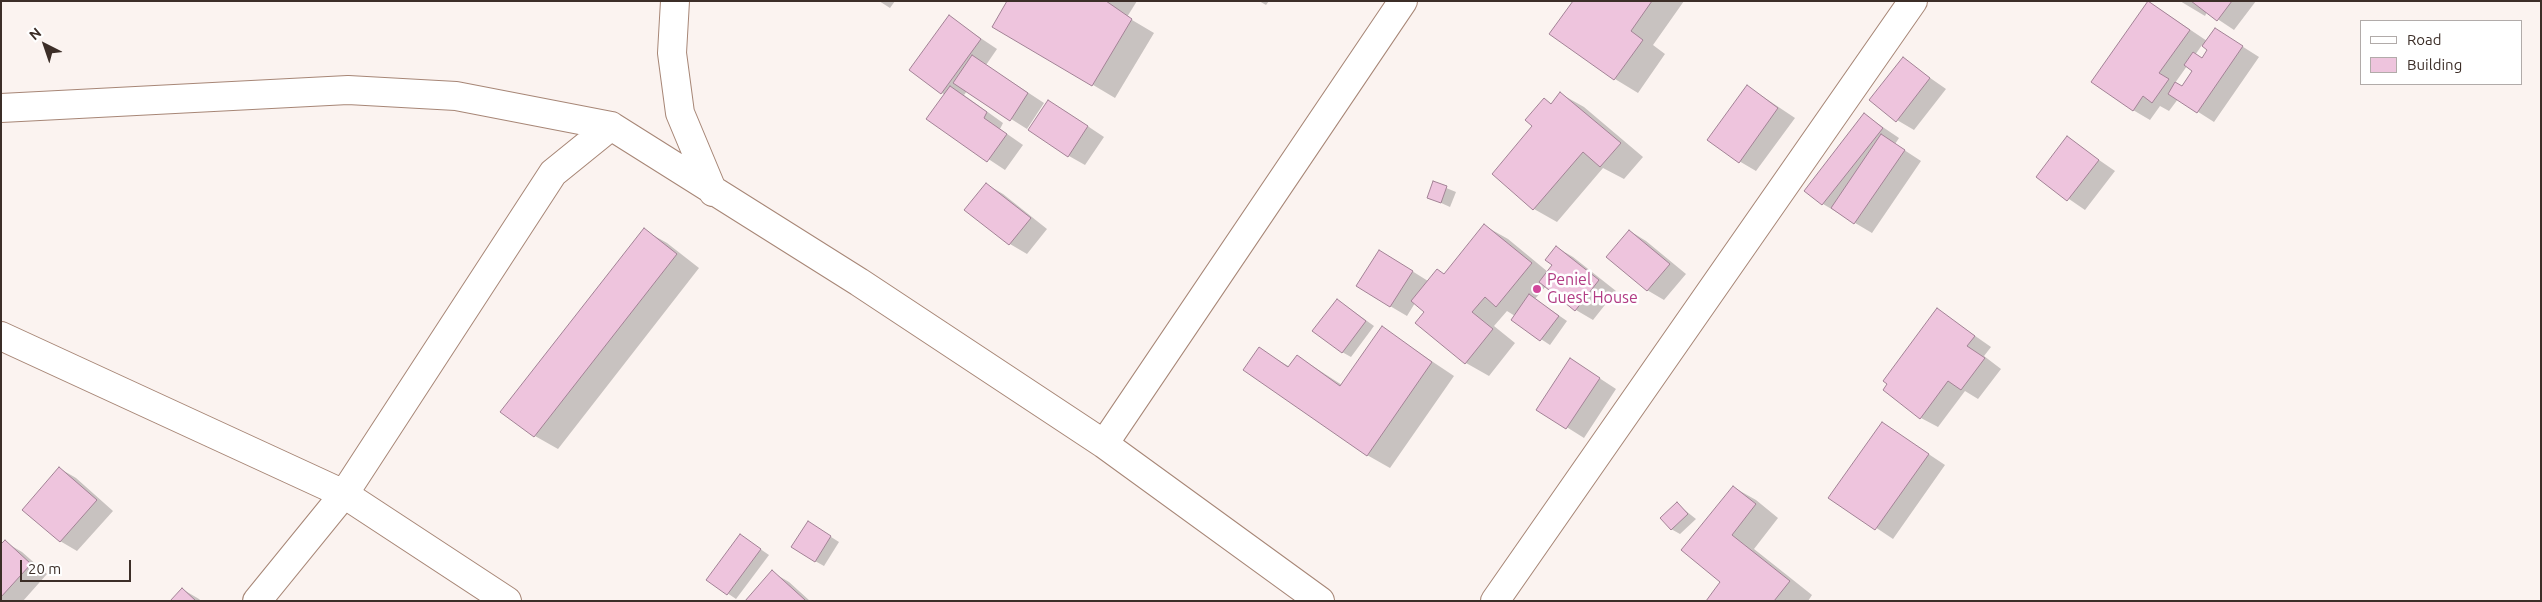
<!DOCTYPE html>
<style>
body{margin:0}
#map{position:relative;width:2542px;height:602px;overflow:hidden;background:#fbf3f0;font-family:Ubuntu,sans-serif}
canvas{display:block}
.frame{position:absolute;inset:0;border:2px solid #3c2e28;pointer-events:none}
.legend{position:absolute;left:2360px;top:20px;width:162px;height:65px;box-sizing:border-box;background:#fff;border:1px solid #b1aba9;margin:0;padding:6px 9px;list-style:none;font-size:15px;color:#3c2e28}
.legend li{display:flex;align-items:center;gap:10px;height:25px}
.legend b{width:25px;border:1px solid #b1aba9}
.north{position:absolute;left:20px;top:20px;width:50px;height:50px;-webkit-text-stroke:4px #fff;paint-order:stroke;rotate:319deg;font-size:14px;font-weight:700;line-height:20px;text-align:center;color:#3c2e28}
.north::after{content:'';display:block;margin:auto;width:18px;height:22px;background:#3c2e28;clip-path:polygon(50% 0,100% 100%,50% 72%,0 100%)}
.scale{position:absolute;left:20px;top:560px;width:111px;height:22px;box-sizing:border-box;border:2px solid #3c2e28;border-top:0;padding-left:6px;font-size:15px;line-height:18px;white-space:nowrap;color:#3c2e28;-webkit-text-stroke:4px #fff;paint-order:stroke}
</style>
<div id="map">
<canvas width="2542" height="602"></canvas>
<div class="frame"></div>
<ul class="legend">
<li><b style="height:6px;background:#fff"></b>Road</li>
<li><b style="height:14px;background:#eec4dd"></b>Building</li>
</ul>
<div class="north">N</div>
<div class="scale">20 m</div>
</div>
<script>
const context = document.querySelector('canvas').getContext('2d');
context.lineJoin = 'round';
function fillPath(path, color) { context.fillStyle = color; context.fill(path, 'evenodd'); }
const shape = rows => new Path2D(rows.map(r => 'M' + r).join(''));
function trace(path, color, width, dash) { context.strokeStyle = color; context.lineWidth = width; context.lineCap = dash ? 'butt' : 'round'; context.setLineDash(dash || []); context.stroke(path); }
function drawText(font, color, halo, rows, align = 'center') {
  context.font = font + ' Ubuntu,sans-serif'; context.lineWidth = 5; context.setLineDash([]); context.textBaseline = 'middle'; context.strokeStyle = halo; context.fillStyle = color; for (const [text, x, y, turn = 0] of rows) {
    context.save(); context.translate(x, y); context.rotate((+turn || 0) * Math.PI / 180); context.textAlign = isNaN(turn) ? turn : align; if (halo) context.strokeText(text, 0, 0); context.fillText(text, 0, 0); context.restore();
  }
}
const shadow = shape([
 [879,1,895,1,890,8],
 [1009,1,1137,1,1127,17,1154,33,1115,98,994,26],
 [1259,1,1269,1,1266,5],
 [1574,1,1684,1,1653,45,1665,54,1638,93,1615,79,1551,34],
 [2180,1,2256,1,2234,30,2207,12,2205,16],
 [2149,2,2207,41,2215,29,2259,57,2214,122,2178,99,2169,111,2160,106,2150,120,2133,110],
 [2202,45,2209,50,2203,59,2195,55],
 [2187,66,2194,71,2183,88,2175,83],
 [949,17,997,49,986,65,1044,103,1027,129,967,91,964,95,1003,123,1000,129,1023,145,1005,170,928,119,945,95,942,93],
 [1903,59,1946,89,1914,130,1897,120],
 [1747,86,1795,118,1756,171,1739,161],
 [1561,94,1584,107,1643,157,1624,179,1603,168,1557,222,1534,209,1493,174,1534,126,1544,99,1552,104],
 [1065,111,1104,137,1085,165,1069,156],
 [1865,115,1899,138,1895,144,1921,161,1872,233,1823,204,1806,191],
 [2067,138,2115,171,2085,210,2037,177],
 [1434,183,1456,192,1450,207,1428,197],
 [986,184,1003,194,1047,229,1027,254,1010,244,965,210],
 [1485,226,1508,239,1548,272,1554,265,1556,247,1573,257,1616,291,1593,320,1576,310,1546,286,1535,299,1567,321,1550,345,1512,320,1515,316,1507,311,1494,326,1515,343,1489,376,1466,363,1426,312,1415,303,1407,316,1390,306,1396,261,1428,281,1445,275],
 [644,230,667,243,699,268,558,449,535,436],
 [1630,231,1646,241,1686,274,1664,300,1647,290],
 [1346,306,1374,326,1351,357,1342,352],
 [1938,310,1991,347,1984,356,2001,369,1978,399,1965,391,1938,427,1921,418],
 [1382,328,1454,376,1390,468,1367,455,1259,349,1290,367,1297,356,1342,385],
 [1587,370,1616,389,1584,438,1538,409],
 [1882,423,1945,465,1893,539,1830,497],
 [59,468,76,478,113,511,77,551,60,541],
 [1733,487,1756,500,1778,518,1754,549,1812,595,1808,601,1707,601,1722,582],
 [1677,504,1696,519,1680,534,1671,529],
 [817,528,839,542,824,566,815,561],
 [740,535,769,555,736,599,708,580],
 [5,542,22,552,47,574,23,601,1,601,1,546],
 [772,572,789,582,810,601,747,601],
 [182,589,199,599,201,601,171,601]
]);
const building = shape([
 [1007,1,1106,1,1132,19,1092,86,992,27,1007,1],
 [1573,1,1652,1,1631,31,1643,40,1614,80,1549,34,1573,1],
 [2148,1,2190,30,2159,73,2169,79,2152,103,2143,96,2133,111,2091,82,2148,1],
 [2191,1,2232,1,2217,21,2191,1],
 [949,15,981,39,941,94,909,70,949,15],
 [2215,28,2243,46,2197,113,2168,94,2175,82,2182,86,2192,71,2184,65,2193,52,2202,58,2207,50,2202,46,2215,28],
 [972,55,1028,93,1010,121,953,83,972,55],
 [1903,57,1930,78,1896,122,1869,100,1903,57],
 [1747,85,1778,108,1739,163,1707,140,1747,85],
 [950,86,987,112,984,118,1007,134,987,162,926,119,950,86],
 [1560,92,1621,143,1600,167,1583,152,1533,210,1492,174,1532,126,1525,120,1544,98,1551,104,1560,92],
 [1048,100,1088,126,1068,157,1028,130,1048,100],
 [1864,113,1883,128,1822,205,1804,191,1864,113],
 [1881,134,1905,150,1854,224,1831,208,1881,134],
 [2067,136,2099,160,2067,201,2036,177,2067,136],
 [1433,181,1447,186,1441,203,1427,198,1433,181],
 [986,183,1031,218,1009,245,964,210,986,183],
 [1484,224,1532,263,1496,307,1485,297,1472,312,1493,329,1465,364,1415,323,1424,312,1411,301,1437,269,1444,274,1484,224],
 [644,228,677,254,534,437,500,412,644,228],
 [1629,230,1670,264,1647,291,1606,257,1629,230],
 [1556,246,1599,280,1575,311,1539,282,1552,265,1545,260,1556,246],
 [1379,250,1413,271,1390,307,1356,286,1379,250],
 [1529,294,1559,316,1540,341,1511,320,1529,294],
 [1337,299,1366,321,1342,353,1312,331,1337,299],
 [1937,308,1975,336,1967,346,1985,358,1961,390,1948,381,1920,419,1883,390,1887,384,1883,381,1937,308],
 [1382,326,1432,362,1367,456,1243,370,1259,347,1288,367,1297,355,1340,386,1382,326],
 [1570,358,1600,378,1566,429,1536,410,1570,358],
 [1882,422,1929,454,1875,530,1828,498,1882,422],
 [59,467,97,500,60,542,22,510,59,467],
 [1733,486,1756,504,1732,535,1790,581,1774,601,1706,601,1720,582,1681,550,1733,486],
 [1677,502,1688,514,1671,530,1660,518,1677,502],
 [808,521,831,536,815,562,791,547,808,521],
 [740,534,761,549,727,595,706,580,740,534],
 [5,540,31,564,1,597,1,544,5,540],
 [772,570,805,600,804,601,745,601,772,570],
 [182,588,196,601,170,601,182,588]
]);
const minor = shape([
 [675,1,672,53,680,113,713,192],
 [1,108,348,90,456,96,611,126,859,282,1104,444,1320,601],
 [1,336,344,494,507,601],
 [1104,444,1403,1],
 [257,601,344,494,553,173,611,126],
 [1495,601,1913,1]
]);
const markers = [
 [1537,289,5,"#d1479c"]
];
const hotelNames = [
 ["Peniel",1547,280],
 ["Guest House",1547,298]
];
fillPath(shadow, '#0003');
fillPath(building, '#eec4dd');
trace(building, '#a28295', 1);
trace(minor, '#a78676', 30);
trace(minor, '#fff', 28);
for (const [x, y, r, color] of markers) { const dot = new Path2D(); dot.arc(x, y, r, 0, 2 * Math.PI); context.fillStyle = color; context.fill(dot); trace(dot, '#fff', 2); }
drawText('16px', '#b23c85', '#fff', hotelNames, 'left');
</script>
